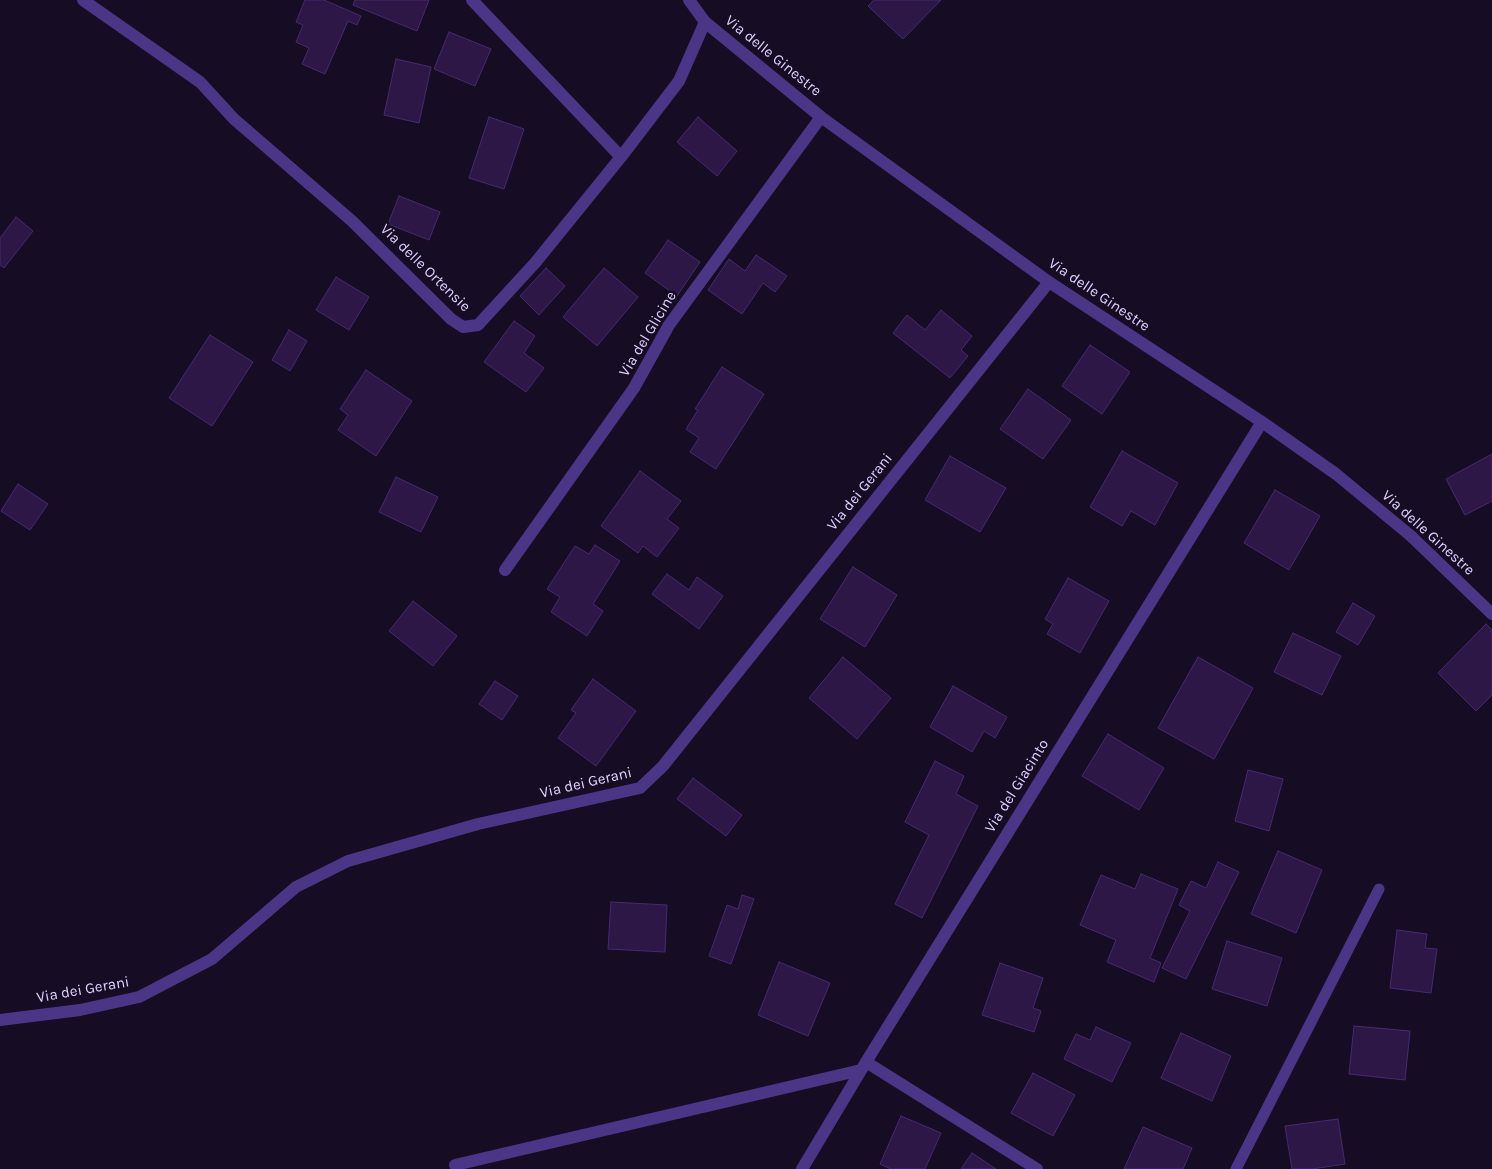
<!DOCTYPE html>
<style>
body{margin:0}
canvas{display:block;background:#160d24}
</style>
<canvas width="1492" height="1169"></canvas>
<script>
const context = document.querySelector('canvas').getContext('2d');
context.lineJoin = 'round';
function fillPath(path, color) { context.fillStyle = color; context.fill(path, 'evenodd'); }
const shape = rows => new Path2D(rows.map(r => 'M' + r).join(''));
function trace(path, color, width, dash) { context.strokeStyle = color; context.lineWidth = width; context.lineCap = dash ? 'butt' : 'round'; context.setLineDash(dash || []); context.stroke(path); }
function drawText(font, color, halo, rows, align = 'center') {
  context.font = font + ' Karla,sans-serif'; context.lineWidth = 5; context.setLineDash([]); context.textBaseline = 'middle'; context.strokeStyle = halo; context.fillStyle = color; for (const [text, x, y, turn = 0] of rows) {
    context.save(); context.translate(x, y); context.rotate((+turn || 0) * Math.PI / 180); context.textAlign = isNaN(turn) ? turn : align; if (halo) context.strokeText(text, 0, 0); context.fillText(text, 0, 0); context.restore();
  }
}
const building = shape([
 [305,0,324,0,361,16,357,25,348,21,325,74,302,64,309,48,296,42,303,25,296,22,305,0],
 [355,0,429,0,417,31,353,5,355,0],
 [874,0,941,0,903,39,868,6,874,0],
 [449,32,491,49,475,86,434,69,449,32],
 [396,59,431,67,419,123,384,115,396,59],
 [489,117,524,129,504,189,469,178,489,117],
 [698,117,737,151,717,176,677,142,698,117],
 [399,196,440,212,429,240,388,224,399,196],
 [16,217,33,231,4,268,0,265,0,238,16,217],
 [668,240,700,262,677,296,645,273,668,240],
 [756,255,787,276,775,292,763,283,742,314,708,290,729,259,745,271,756,255],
 [546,268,565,286,539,315,520,296,546,268],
 [604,268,638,297,597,346,563,317,604,268],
 [336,277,369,297,349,330,316,310,336,277],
 [941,310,972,336,961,350,968,356,950,378,893,333,907,315,925,330,941,310],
 [514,321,535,336,524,353,544,368,526,392,484,362,514,321],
 [289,330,307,341,290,371,272,360,289,330],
 [210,335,253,362,212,426,169,398,210,335],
 [1090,345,1130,372,1102,414,1062,386,1090,345],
 [722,367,764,394,716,469,690,452,699,438,686,429,698,410,695,409,722,367],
 [366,370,412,401,376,456,338,430,348,415,340,409,366,370],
 [1028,389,1071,420,1043,459,1000,429,1028,389],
 [1122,451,1178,483,1155,525,1131,511,1122,526,1090,507,1122,451],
 [1492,454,1492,501,1465,515,1446,479,1492,454],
 [950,456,1006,488,980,532,925,500,950,456],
 [640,471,681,501,667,519,679,528,657,557,643,546,638,553,601,526,640,471],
 [396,477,438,497,421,532,379,512,396,477],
 [18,484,48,504,30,530,1,511,18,484],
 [1275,490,1320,516,1289,570,1244,543,1275,490],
 [595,545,620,561,593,604,603,611,587,636,551,612,560,597,547,589,575,546,589,554,595,545],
 [853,567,897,595,865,647,820,619,853,567],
 [667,574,689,590,697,577,723,596,699,629,652,594,667,574],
 [1068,578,1109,601,1080,653,1047,634,1053,624,1045,619,1068,578],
 [413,601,457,636,433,666,389,631,413,601],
 [1353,603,1375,616,1358,645,1336,632,1353,603],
 [1486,624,1492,630,1492,695,1476,711,1438,673,1486,624],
 [1293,633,1341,656,1322,695,1274,672,1293,633],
 [843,657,891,698,857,739,809,698,843,657],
 [1198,657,1253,688,1214,759,1158,728,1198,657],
 [593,679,636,711,596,766,558,738,576,713,571,710,593,679],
 [495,681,518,696,502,720,479,704,495,681],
 [953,686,1007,717,995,738,984,731,972,752,930,727,953,686],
 [1108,734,1164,768,1139,810,1082,776,1108,734],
 [935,761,964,776,956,794,978,806,922,918,895,904,929,835,905,822,935,761],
 [1248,770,1283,779,1269,831,1235,821,1248,770],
 [693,778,742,815,726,836,677,799,693,778],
 [1278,851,1322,870,1296,933,1251,914,1278,851],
 [1218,862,1239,872,1186,979,1162,968,1190,911,1179,905,1191,881,1206,888,1218,862],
 [1141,874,1178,889,1150,958,1161,963,1154,982,1107,962,1116,940,1080,925,1101,875,1135,889,1141,874],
 [742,895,754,899,731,964,709,956,727,905,738,909,742,895],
 [611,902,667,905,665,952,608,949,611,902],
 [1397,930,1427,934,1425,948,1437,949,1431,993,1390,988,1397,930],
 [1227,941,1282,958,1267,1006,1212,989,1227,941],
 [779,962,830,983,808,1036,758,1015,779,962],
 [1000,963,1043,978,1033,1008,1041,1011,1034,1032,982,1015,1000,963],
 [1354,1026,1410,1031,1405,1080,1349,1074,1354,1026],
 [1096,1027,1131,1043,1112,1082,1064,1059,1076,1034,1090,1040,1096,1027],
 [1181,1033,1231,1056,1212,1101,1161,1078,1181,1033],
 [1033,1073,1075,1095,1053,1136,1011,1113,1033,1073],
 [901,1116,941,1133,925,1169,891,1169,880,1164,901,1116],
 [1338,1119,1345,1164,1312,1169,1292,1169,1285,1126,1338,1119],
 [1143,1127,1192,1148,1183,1169,1124,1169,1143,1127],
 [972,1153,996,1169,961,1169,972,1153]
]);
const service = shape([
 [1236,1169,1379,889]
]);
const minor = shape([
 [83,0,200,82,234,119,352,221,451,319,463,327,478,325,535,263,621,157,679,81,705,22],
 [472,0,621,157],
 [505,570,634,388,669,325,821,117],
 [0,1020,80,1010,139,997,212,959,296,887,348,861,478,824,640,788,663,766,1049,282],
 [866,1062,1037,1169],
 [455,1165,861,1070],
 [802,1169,866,1062,1262,422]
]);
const tertiary = shape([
 [689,0,705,22,821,117,1049,282,1262,422,1336,474,1411,536,1492,614]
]);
const streetNames = [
 ["Via delle Ginestre",773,56,39],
 ["Via delle Ortensie",425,268,44],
 ["Via delle Ginestre",1099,295,34],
 ["Via del Glicine",648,334,-59],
 ["Via dei Gerani",860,492,-51],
 ["Via delle Ginestre",1428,533,42],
 ["Via dei Gerani",586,783,-13],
 ["Via del Giacinto",1017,786,-58],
 ["Via dei Gerani",83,990,-10]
];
fillPath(building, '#2c1746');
trace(building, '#492873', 1);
trace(service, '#4b3586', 11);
trace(minor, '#4b3586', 12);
trace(tertiary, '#4b3586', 12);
drawText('15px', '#e0cfff', '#160d24', streetNames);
</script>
